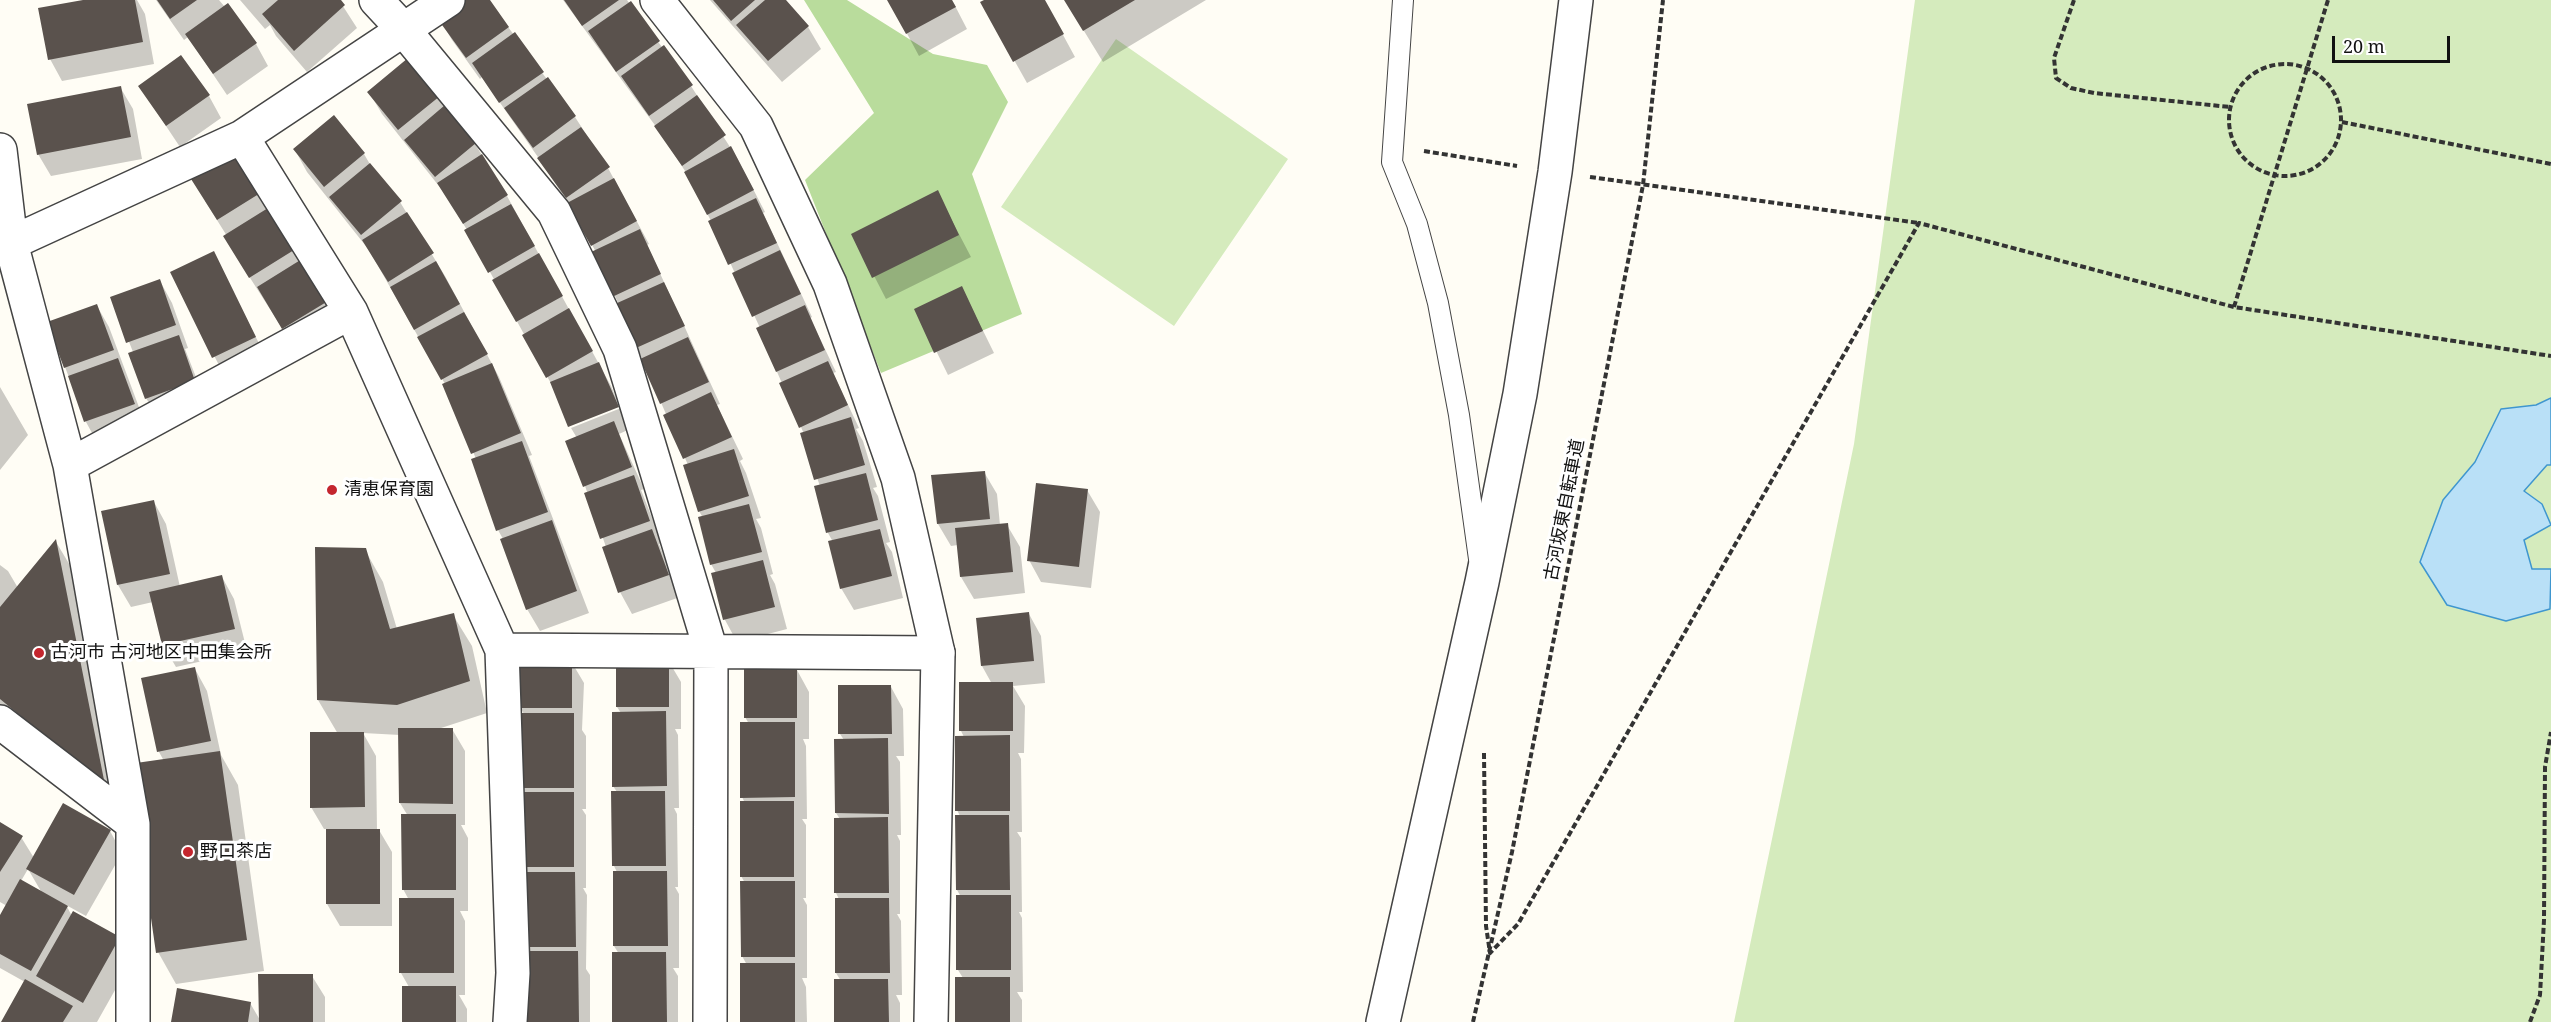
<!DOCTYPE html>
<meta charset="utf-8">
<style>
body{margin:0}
#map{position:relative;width:2551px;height:1022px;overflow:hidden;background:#fffdf5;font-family:"Noto Serif",serif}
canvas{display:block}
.scale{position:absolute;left:2332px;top:36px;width:118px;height:27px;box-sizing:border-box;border:3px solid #111;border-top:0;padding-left:8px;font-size:18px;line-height:21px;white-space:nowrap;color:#111;-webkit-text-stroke:4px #fff;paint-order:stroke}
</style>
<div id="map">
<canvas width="2551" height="1022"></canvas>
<div class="scale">20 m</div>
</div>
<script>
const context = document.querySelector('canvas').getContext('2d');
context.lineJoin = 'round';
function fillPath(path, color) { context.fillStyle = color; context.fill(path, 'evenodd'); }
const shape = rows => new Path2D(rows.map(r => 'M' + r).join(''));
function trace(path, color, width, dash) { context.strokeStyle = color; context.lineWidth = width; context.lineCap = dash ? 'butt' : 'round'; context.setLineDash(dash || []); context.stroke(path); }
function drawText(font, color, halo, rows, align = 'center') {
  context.font = font + ' "Noto Serif","Noto Sans JP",serif'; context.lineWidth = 6; context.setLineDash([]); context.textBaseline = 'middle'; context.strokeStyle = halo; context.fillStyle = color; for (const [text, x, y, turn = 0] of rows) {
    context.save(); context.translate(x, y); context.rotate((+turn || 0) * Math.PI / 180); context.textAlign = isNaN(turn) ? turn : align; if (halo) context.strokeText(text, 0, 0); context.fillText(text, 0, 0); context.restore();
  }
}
const green = shape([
 [1915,0,2551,0,2551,1022,1734,1022,1854,444],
 [1116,39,1288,159,1174,326,1001,207]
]);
const forest = shape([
 [804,0,847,0,933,54,987,65,1008,102,972,174,1022,314,881,373,805,180,874,113]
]);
const water = shape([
 [2551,398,2551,465,2547,465,2524,491,2542,504,2551,525,2524,540,2532,569,2551,569,2550,609,2506,621,2447,605,2420,562,2443,500,2475,462,2501,409,2536,405,2551,398]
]);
const shadow = shape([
 [91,0,137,0,145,14,154,64,62,81,50,59],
 [156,0,219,0,256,44,268,66,227,95,188,37,184,40],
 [240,0,339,0,357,28,307,72,276,36,270,25,265,29],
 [465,0,488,0,575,117,608,168,649,244,647,245,720,404,717,405,743,459,740,461,746,473,761,518,756,519,761,528,773,574,770,575,775,584,787,629,737,642,725,620,713,574,716,573,711,564,703,518,699,511,688,465,596,252,570,206,540,160,482,77,480,79,452,40,439,18],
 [563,0,627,0,691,86,737,158,765,212,763,213,812,317,810,318,836,372,833,373,859,428,856,429,863,441,877,487,873,488,878,496,890,542,886,543,892,552,903,598,854,610,841,588,833,542,828,533,816,487,820,486,801,434,804,434,758,328,760,328,711,221,687,174,657,128],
 [710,0,784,0,808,27,821,49,782,82],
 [889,0,952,0,967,29,919,56],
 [987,0,1044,0,1075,57,1027,83,982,3],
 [1065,0,1206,0,1103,62],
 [120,87,133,109,142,159,51,176,38,154],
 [140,87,209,96,221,118,180,147],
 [369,92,438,96,475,144,507,196,611,386,619,405,570,425,570,427,554,389,467,230,446,195,382,114],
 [295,150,364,154,371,166,400,202,445,276,499,377,532,455,529,456,589,613,540,631,527,609,503,539,498,530,476,459,445,384,369,250,307,172],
 [236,152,300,262,339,323,296,350,238,259,227,236,205,201],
 [937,192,971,257,886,299,853,235],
 [213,253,267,359,226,379,172,273],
 [160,281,172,303,188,348,185,349,206,403,159,420,146,398,133,352,112,298],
 [962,288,994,353,948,375,916,310],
 [97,306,109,327,146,426,98,444,86,422,65,367],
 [0,387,28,435,0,470],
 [621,408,630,429,619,434,644,489,641,490,662,543,659,544,680,597,632,614,620,592,604,548,606,547,585,486,577,438,571,428],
 [984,472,997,494,1000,525,1007,525,1020,547,1025,593,974,599,961,577,958,545,951,546,938,524],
 [1087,490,1100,512,1091,588,1041,582,1029,560],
 [154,502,166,524,180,587,222,577,234,599,247,651,176,667,163,645,153,602,131,607,118,585],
 [56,542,74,572,121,814,0,715,0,565,8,571,18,588],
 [365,550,383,582,397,629,453,615,472,646,487,713,438,729,452,729,465,751,465,825,461,825,468,838,468,911,460,911,465,921,465,995,459,995,467,1009,467,1022,403,1022,409,987,401,973,409,900,403,889,408,816,400,803,400,735,363,733,376,756,377,830,379,830,392,852,392,926,340,926,327,904,327,829,324,829,311,807,338,734,318,700],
 [1029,614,1041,636,1045,683,1013,686,1025,706,1024,753,1018,753,1021,759,1022,832,1017,832,1021,838,1022,912,1019,912,1022,918,1023,992,1017,992,1022,1000,1022,1022,957,1022,963,978,958,970,961,897,957,890,960,816,957,810,964,737,961,731,992,684,982,666,977,619],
 [668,660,681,682,681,729,675,729,678,735,679,808,674,808,677,814,678,887,675,887,679,894,679,968,673,968,678,976,678,1022,614,1022,619,954,614,946,617,872,614,866,617,792,613,786,621,713,617,707],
 [571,661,584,683,582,730,586,736,586,809,582,809,586,815,586,888,583,888,587,895,586,969,590,975,590,1022,525,1022,525,793,522,787,524,714,520,707],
 [195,669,207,691,221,755,238,785,264,971,176,984,158,952,164,761,159,752,143,680],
 [797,670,809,692,809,739,803,739,806,746,807,819,802,819,806,825,806,898,803,898,807,905,807,978,802,978,806,987,807,1022,742,1022,747,965,742,956,745,883,741,876,745,803,742,797,749,724,745,717],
 [891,687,903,709,904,756,896,756,900,762,901,835,897,835,900,841,900,914,897,914,901,921,902,995,896,995,900,1003,900,1022,836,1022,841,981,836,973,839,899,836,893,840,819,836,813,844,740,840,734],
 [0,823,21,837,34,858,110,831,122,853,86,916,66,905,72,916,119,938,132,960,97,1022,3,1022,25,982,0,968,0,918,7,906,0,902],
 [28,869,42,893,21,881],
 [312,976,325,997,325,1022,173,1022,250,1003,260,1020]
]);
const building = shape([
 [83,0,135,0,143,42,48,60,38,8],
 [157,0,197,0,170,19],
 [278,0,341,0,345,5,294,51,262,14],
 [462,0,490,0,509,27,466,58,437,18],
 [564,0,619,0,582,26],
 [713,0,755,0,731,21],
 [765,0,786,0,809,26,768,61,736,25],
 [887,0,952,0,956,7,906,34],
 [984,0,1045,0,1064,34,1013,62,980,2],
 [1064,0,1135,0,1083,31],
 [631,1,660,41,616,72,588,31],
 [228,3,257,43,213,74,185,34],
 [515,32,544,72,499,103,472,63],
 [664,45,693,85,649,116,621,76],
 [181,55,210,95,166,126,138,86],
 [408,58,440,96,398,130,367,92],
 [548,77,576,116,533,148,504,108],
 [121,86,131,137,37,155,27,104],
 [697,95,726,135,682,166,654,126],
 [445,105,476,143,435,177,404,140],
 [334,115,365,153,324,187,293,149],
 [581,127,610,167,566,198,537,158],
 [731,146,754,190,707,215,684,172],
 [236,150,262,192,217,220,191,179],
 [482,154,508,195,463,224,437,183],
 [370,163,402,201,361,235,329,197],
 [614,178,637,221,591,246,567,203],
 [938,190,959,235,872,278,851,234],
 [756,198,777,243,728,265,708,221],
 [511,204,535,246,488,273,464,230],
 [268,208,294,250,249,278,223,236],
 [407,212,434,253,388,282,362,240],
 [640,229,661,274,612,297,591,252],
 [780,250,801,294,752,317,732,273],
 [214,251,256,337,212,358,170,272],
 [539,253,563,296,516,322,492,280],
 [302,259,328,301,282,329,257,287],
 [436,261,460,304,414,330,390,287],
 [160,279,176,325,126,343,110,297],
 [664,282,685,326,636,348,615,304],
 [962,286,983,331,934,353,914,309],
 [97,304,114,350,64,368,47,322],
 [805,305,825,350,776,372,756,328],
 [569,308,593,351,546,378,522,335],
 [464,312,488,354,441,380,417,337],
 [179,335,195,381,145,399,128,353],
 [688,337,709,382,660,404,640,359],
 [118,358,135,404,84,422,68,376],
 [828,361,848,405,799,428,779,383],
 [599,362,619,407,568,427,550,382],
 [492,363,521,433,471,454,442,384],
 [711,392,732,437,683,459,663,415],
 [851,417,865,465,814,480,800,433],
 [614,421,632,467,583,487,565,441],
 [522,441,548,512,496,531,471,459],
 [734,449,749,496,698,512,683,465],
 [985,471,990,519,937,524,931,475],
 [866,473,878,520,826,533,814,486],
 [634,475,650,521,600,539,584,493],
 [1036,483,1088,489,1079,567,1027,561],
 [154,500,170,574,117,585,101,511],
 [749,504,762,552,710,565,698,517],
 [552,520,577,591,526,610,500,539],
 [1008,523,1013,572,960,577,955,528],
 [652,529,669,575,618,593,602,547],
 [880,529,892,576,840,589,828,541],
 [56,539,105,785,0,699,0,607],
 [315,547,366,548,390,629,454,613,470,681,397,705,317,700],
 [763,560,775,607,723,620,711,573],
 [222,575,235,629,162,645,149,592],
 [1029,612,1034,661,981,666,976,618],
 [616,658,669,658,669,707,616,707],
 [519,659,572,659,572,708,519,708],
 [195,667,211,741,157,752,141,678],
 [744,668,797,669,797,718,744,718],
 [959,682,1013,682,1013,731,959,731],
 [838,685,891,685,892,734,838,734],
 [666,711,667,786,612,787,612,712],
 [520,713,574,713,574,788,520,788],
 [740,722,795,722,795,797,740,798],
 [398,728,453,728,453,804,399,803],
 [310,732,364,732,365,807,310,808],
 [1010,735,1010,811,955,811,955,736],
 [888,738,889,814,835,813,834,739],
 [220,751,247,940,156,953,129,764],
 [611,791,665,791,666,866,612,866],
 [520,792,574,792,574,867,520,867],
 [740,801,794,801,794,877,740,877],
 [63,803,111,830,74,895,26,869],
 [401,814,456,814,456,890,402,890],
 [955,815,1009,815,1010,890,956,890],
 [888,817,889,893,834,893,834,818],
 [0,822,23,836,0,872],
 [326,829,380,829,380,904,326,904],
 [613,871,667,871,668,946,613,946],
 [521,872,575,872,576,947,521,947],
 [20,879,68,906,31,971,0,954,0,915],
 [740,881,795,881,795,957,741,957],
 [956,895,1011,895,1011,970,956,970],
 [399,898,454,898,454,973,399,973],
 [835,898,889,898,890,973,835,973],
 [73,911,120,937,83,1003,36,976],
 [524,951,578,951,579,1022,524,1022],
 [612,952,666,952,667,1022,612,1022],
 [740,963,795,963,795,1022,740,1022],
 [258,974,313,974,313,1022,259,1022],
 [955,977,1010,977,1010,1022,955,1022],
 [25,979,73,1006,63,1022,1,1022],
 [834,979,888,979,889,1022,834,1022],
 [402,986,456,986,456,1022,402,1022],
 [177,988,251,1002,248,1022,171,1022]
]);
const path = shape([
 [2074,0,2054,58,2056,78,2071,88,2094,93,2230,107],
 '2229 120a56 56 0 1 1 112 0a56 56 0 1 1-112 0Z',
 [2342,122,2551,164],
 [1424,151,1517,166],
 [1590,177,1919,223],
 [2234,307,2328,0],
 [1484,753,1486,926,1490,953,1518,924,1919,223,2234,307,2551,356],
 [1473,1022,1512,852,1643,185,1663,0],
 [2530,1022,2540,995,2544,920,2545,767,2551,732]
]);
const service = shape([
 [1403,0,1392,162,1417,224,1438,303,1459,415,1479,559]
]);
const minor = shape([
 [376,0,403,29,554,212,620,349,711,651,710,1022],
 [242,137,351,312,502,650,513,973,510,1022],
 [0,150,11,243,70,465,133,824,133,1022],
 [0,238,11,243,242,137,448,0],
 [70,465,351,312],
 [502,650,938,653],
 [0,722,133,824]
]);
const tertiary = shape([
 [657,0,756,126,830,284,898,478,938,653,931,1022],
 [1383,1022,1482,582,1520,394,1555,172,1576,0]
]);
const markers = [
 [332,490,6,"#c4262e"],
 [39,653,6,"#c4262e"],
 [188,852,6,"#c4262e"]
];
const poiNames = [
 ["清恵保育園",344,490],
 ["古河市 古河地区中田集会所",51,653],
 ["野口茶店",200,852]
];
const streetNames = [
 ["古河坂東自転車道",1565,510,-79]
];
fillPath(green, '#d5ebbd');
fillPath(forest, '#b9dc9c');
fillPath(water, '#b9e0f7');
trace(water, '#3f96cf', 1.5);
fillPath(shadow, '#0003');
fillPath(building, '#5a524d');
trace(service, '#444', 22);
trace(minor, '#444', 36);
trace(tertiary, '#444', 36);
trace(path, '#333', 4, [6, 3]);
trace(service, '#fff', 20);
trace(minor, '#fff', 33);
trace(tertiary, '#fff', 33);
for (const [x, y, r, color] of markers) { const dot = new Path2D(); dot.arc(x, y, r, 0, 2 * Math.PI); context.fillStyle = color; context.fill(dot); trace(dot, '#fff', 2); }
drawText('18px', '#111', '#fff', poiNames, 'left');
drawText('18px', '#111', '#fff', streetNames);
</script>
